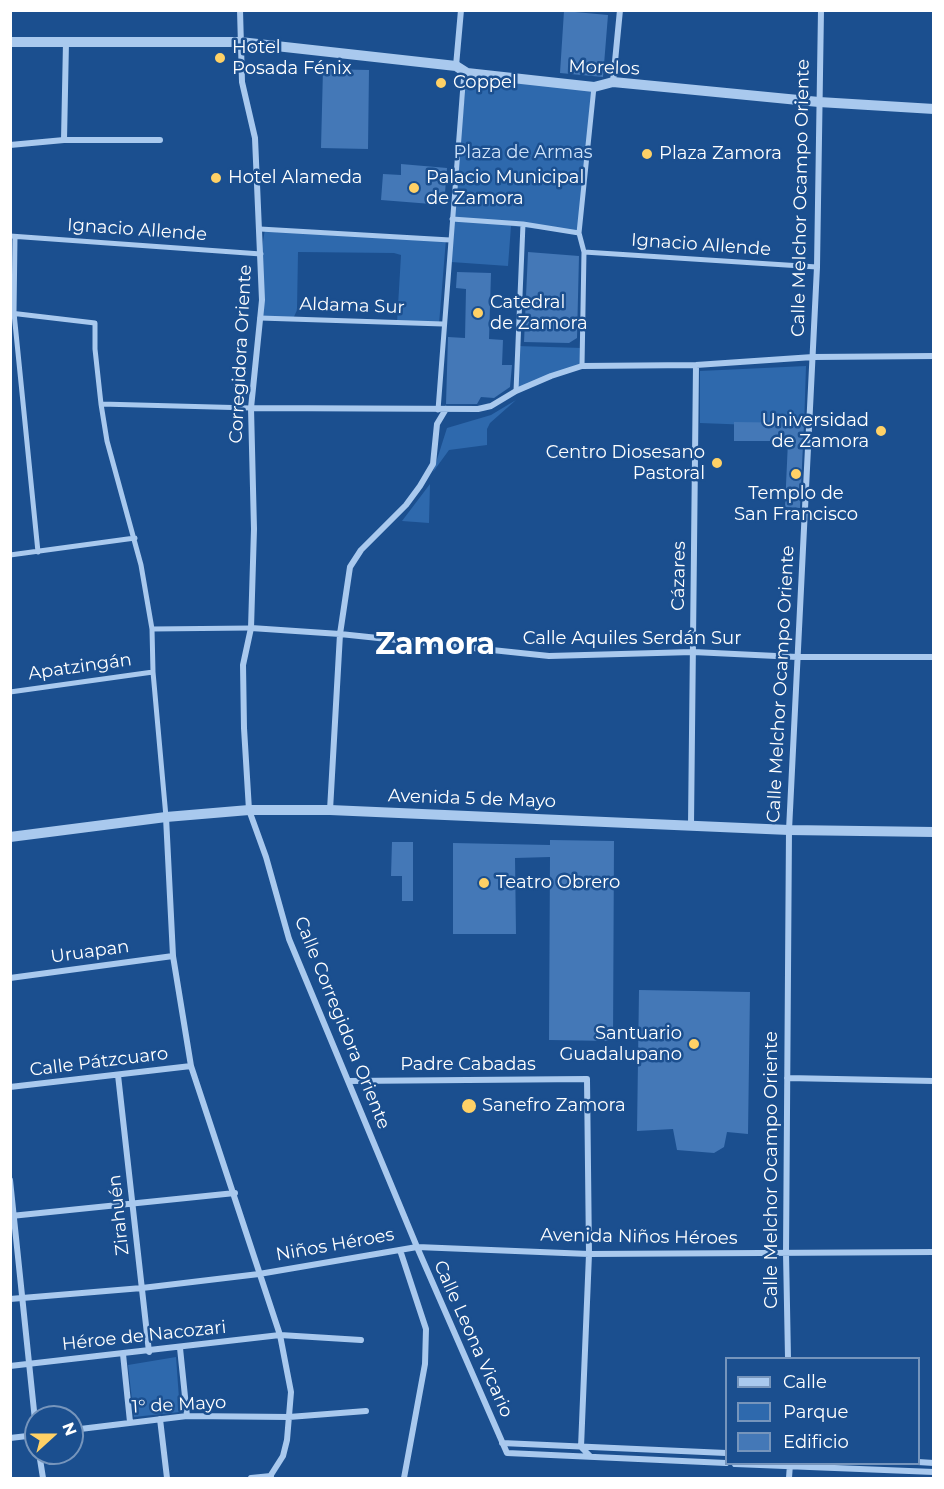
<!DOCTYPE html>
<meta charset="utf-8">
<style>
body{margin:0}
#map{position:relative;width:944px;height:1489px;overflow:hidden;background:#1b4f8f;font-family:Montserrat,sans-serif}
canvas{display:block}
.frame{position:absolute;inset:0;border:12px solid #fff;pointer-events:none}
.legend{position:absolute;left:725px;top:1357px;width:195px;height:108px;box-sizing:border-box;background:#1b4f8f;border:2px solid #7695bc;margin:0;padding:8px 10px;list-style:none;font-size:18px;color:#fff}
.legend li{display:flex;align-items:center;gap:12px;height:30px}
.legend b{width:30px;border:2px solid #7695bc}
.north{position:absolute;left:24px;top:1405px;width:60px;height:60px;box-sizing:border-box;background:#1b4f8f;border:2px solid #7695bc;border-radius:50%;rotate:69deg;font-size:16px;font-weight:700;line-height:24px;text-align:center;color:#fff}
.north::after{content:'';display:block;margin:auto;width:21px;height:27px;background:#ffd166;clip-path:polygon(50% 0,100% 100%,50% 72%,0 100%)}
</style>
<div id="map">
<canvas width="944" height="1489"></canvas>
<div class="frame"></div>
<ul class="legend">
<li><b style="height:8px;background:#a9c9ee"></b>Calle</li>
<li><b style="height:16px;background:#2e69ad"></b>Parque</li>
<li><b style="height:16px;background:#4478b7"></b>Edificio</li>
</ul>
<div class="north">N</div>
</div>
<script>
const context = document.querySelector('canvas').getContext('2d');
context.lineJoin = 'round';
function fillPath(path, color) { context.fillStyle = color; context.fill(path, 'evenodd'); }
const shape = rows => new Path2D(rows.map(r => 'M' + r).join(''));
function trace(path, color, width, dash) { context.strokeStyle = color; context.lineWidth = width; context.lineCap = dash ? 'butt' : 'round'; context.setLineDash(dash || []); context.stroke(path); }
function drawText(font, color, halo, rows, align = 'center') {
  context.font = font + ' Montserrat,sans-serif'; context.lineWidth = 5; context.setLineDash([]); context.textBaseline = 'middle'; context.strokeStyle = halo; context.fillStyle = color; for (const [text, x, y, turn = 0] of rows) {
    context.save(); context.translate(x, y); context.rotate((+turn || 0) * Math.PI / 180); context.textAlign = isNaN(turn) ? turn : align; if (halo) context.strokeText(text, 0, 0); context.fillText(text, 0, 0); context.restore();
  }
}
const green = shape([
 [467,73,594,87,579,233,511,226,508,266,451,262,452,219],
 [265,229,446,239,439,324,397,323,401,255,394,253,298,252,297,310,293,319,260,318,261,254],
 [517,346,582,348,582,366,516,391],
 [806,366,804,427,700,423,700,371],
 [516,400,490,423,487,429,487,445,449,450,433,472,447,428,491,415],
 [430,484,429,523,402,521],
 [176,1357,180,1412,134,1417,128,1365]
]);
const building = shape([
 [564,11,608,15,603,77,560,73],
 [323,69,369,70,368,149,321,148],
 [401,164,447,168,444,205,381,200,383,174,401,175],
 [528,252,579,256,577,338,569,343,524,342],
 [457,272,491,273,489,339,503,340,502,365,512,365,510,387,494,398,481,397,477,404,446,404,448,337,465,338,466,289,456,288],
 [734,422,804,423,800,508,785,507,788,441,734,441],
 [550,840,614,841,613,1041,549,1040,550,857,515,858,516,934,453,934,453,843,550,845],
 [392,842,413,842,413,901,402,901,402,876,391,876],
 [639,990,750,992,748,1134,727,1132,724,1147,714,1153,677,1150,673,1129,637,1131]
]);
const pedestrian = shape([
 [452,219,523,224,579,233],
 [260,229,450,240],
 [10,236,261,254],
 [15,237,14,313,38,552],
 [584,252,817,267],
 [10,313,95,323,95,349,101,404,107,441,141,565,152,629,153,672,166,817],
 [260,318,443,324],
 [582,366,584,252,579,233,594,87],
 [516,391,523,224],
 [101,404,251,408],
 [438,410,464,72],
 [10,555,135,538],
 [152,629,251,628],
 [10,692,153,672]
]);
const minor = shape([
 [240,10,242,82,255,138,262,300,251,408,254,529,251,628,243,665,244,728,249,810,266,857,289,939,417,1247,507,1453,726,1463],
 [456,66,461,10],
 [613,82,620,10],
 [64,140,66,42],
 [10,145,64,140,160,140],
 [251,408,478,409,491,406,516,391,551,376,582,366,696,365,813,357,934,356],
 [251,628,340,634,549,656,693,652,797,657,934,657],
 [330,810,340,634,350,567,361,550,406,505,420,486,433,464,437,424,446,409],
 [166,817,173,956,191,1066,280,1335,291,1392,287,1440,283,1456,269,1478],
 [691,824,696,365],
 [10,978,173,956],
 [118,1075,149,1352],
 [787,1078,934,1081],
 [348,1081,587,1079,589,1254,581,1447,590,1456],
 [10,1087,191,1066],
 [10,1180,36,1430],
 [11,1216,235,1193],
 [400,1250,426,1329,425,1364,404,1478],
 [10,1299,142,1288,259,1274,417,1247,589,1254,934,1252],
 [180,1348,187,1416],
 [123,1354,130,1422],
 [788,1358,786,1253,789,830,817,267,821,10],
 [10,1366,280,1335,361,1340],
 [160,1419,167,1478],
 [72,1430,187,1416,289,1417,366,1411],
 [10,1438,36,1435],
 [502,1443,726,1453],
 [39,1453,43,1478],
 [918,1462,934,1463],
 [735,1464,934,1472],
 [251,1478,271,1476],
 [789,1478,790,1464]
]);
const tertiary = shape([
 [10,42,240,42,456,66,467,73,594,87,613,82,819,102,934,109],
 [10,837,166,817,249,810,330,810,789,830,934,832]
]);
const markers = [
 [220,58,6,"#ffd166"],
 [441,83,6,"#ffd166"],
 [647,154,6,"#ffd166"],
 [216,178,6,"#ffd166"],
 [414,188,6,"#ffd166"],
 [478,313,6,"#ffd166"],
 [881,431,6,"#ffd166"],
 [717,463,6,"#ffd166"],
 [796,474,6,"#ffd166"],
 [484,883,6,"#ffd166"],
 [694,1044,6,"#ffd166"],
 [469,1106,8,"#ffd166"]
];
const poiNames = [
 ["Hotel",232,48],
 ["Posada Fénix",232,69],
 ["Coppel",453,83],
 ["Plaza Zamora",659,154],
 ["Hotel Alameda",228,178],
 ["Palacio Municipal",426,178],
 ["de Zamora",426,199],
 ["Catedral",490,303],
 ["de Zamora",490,324],
 ["Universidad",869,421,"right"],
 ["de Zamora",869,442,"right"],
 ["Centro Diosesano",705,453,"right"],
 ["Pastoral",705,474,"right"],
 ["Templo de",796,494,"center"],
 ["San Francisco",796,515,"center"],
 ["Teatro Obrero",496,883],
 ["Santuario",682,1034,"right"],
 ["Guadalupano",682,1055,"right"],
 ["Sanefro Zamora",482,1106]
];
const streetNames = [
 ["Morelos",604,68,2],
 ["Calle Melchor Ocampo Oriente",801,198,-89],
 ["Ignacio Allende",137,230,4],
 ["Ignacio Allende",701,245,4],
 ["Aldama Sur",352,306,2],
 ["Corregidora Oriente",241,354,-87],
 ["Cázares",679,576,-89],
 ["Calle Aquiles Serdán Sur",632,639],
 ["Apatzingán",80,667,-8],
 ["Calle Melchor Ocampo Oriente",781,684,-87],
 ["Avenida 5 de Mayo",472,799,2],
 ["Uruapan",90,952,-8],
 ["Calle Corregidora Oriente",342,1023,68],
 ["Calle Pátzcuaro",99,1062,-7],
 ["Padre Cabadas",468,1065],
 ["Calle Melchor Ocampo Oriente",772,1170,-90],
 ["Zirahuén",119,1215,-96],
 ["Avenida Niños Héroes",639,1237,1],
 ["Niños Héroes",335,1245,-10],
 ["Héroe de Nacozari",144,1336,-6],
 ["Calle Leona Vicario",473,1339,66],
 ["1° de Mayo",179,1405,-3]
];
const parkNames = [
 ["Plaza de Armas",523,153]
];
const townNames = [
 ["Zamora",435,645]
];
fillPath(green, '#2e69ad');
fillPath(building, '#4478b7');
trace(pedestrian, '#a9c9ee', 5);
trace(minor, '#a9c9ee', 6);
trace(tertiary, '#a9c9ee', 10);
for (const [x, y, r, color] of markers) { const dot = new Path2D(); dot.arc(x, y, r, 0, 2 * Math.PI); context.fillStyle = color; context.fill(dot); trace(dot, '#1b4f8f', 2); }
drawText('18px', '#fff', '#1b4f8f', poiNames, 'left');
drawText('18px', '#fff', '#1b4f8f', streetNames);
drawText('18px', '#cfe3fa', '#1b4f8f', parkNames);
drawText('bold 30px', '#fff', '#1b4f8f', townNames);
</script>
